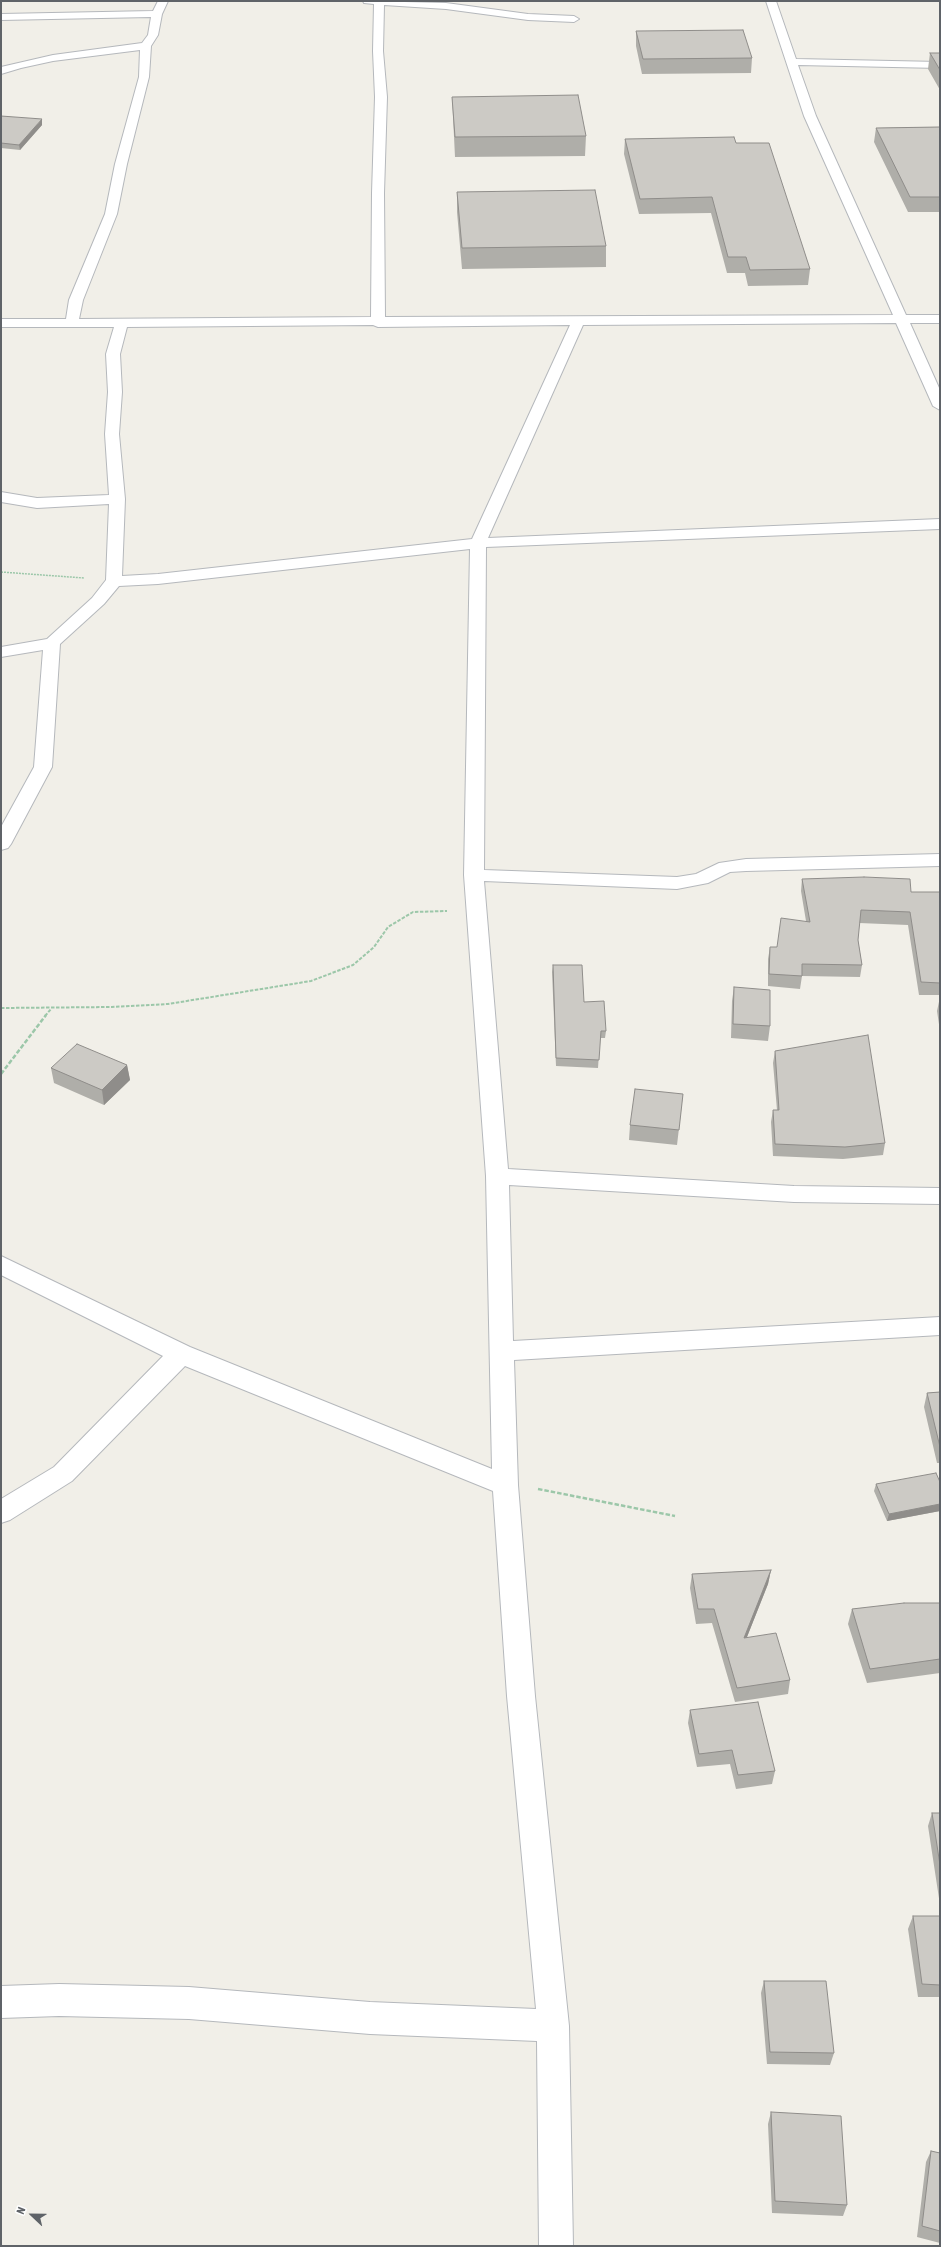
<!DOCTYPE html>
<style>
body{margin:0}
#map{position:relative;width:941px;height:2247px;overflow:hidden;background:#f1efe8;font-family:"Asap Condensed",sans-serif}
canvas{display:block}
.frame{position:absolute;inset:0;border:2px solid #5f6368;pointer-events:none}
.north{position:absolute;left:12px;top:2195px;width:40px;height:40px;-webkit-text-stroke:3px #fff;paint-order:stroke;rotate:292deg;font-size:11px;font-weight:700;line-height:16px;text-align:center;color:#5f6368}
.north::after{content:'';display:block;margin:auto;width:14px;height:18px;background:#5f6368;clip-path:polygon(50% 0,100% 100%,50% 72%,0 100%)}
</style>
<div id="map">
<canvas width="941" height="2247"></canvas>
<div class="frame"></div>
<div class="north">N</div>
</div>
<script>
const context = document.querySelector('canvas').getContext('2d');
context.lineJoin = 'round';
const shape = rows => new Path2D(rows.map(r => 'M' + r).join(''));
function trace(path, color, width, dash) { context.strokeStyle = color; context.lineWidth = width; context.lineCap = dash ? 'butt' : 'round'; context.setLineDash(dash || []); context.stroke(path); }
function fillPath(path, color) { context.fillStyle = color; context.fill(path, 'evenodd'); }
const pathFar2 = shape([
 [1,572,84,578]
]);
const pathFar1 = shape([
 [1,1008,112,1007,168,1004,311,981,353,965,374,947,388,927,413,912,447,911],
 [45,1016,51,1009]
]);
const path = shape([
 [1,1074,46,1015],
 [538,1489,675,1516]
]);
const minor = shape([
 [158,1,168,1,162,14,158,35,151,46,149,77,127,164,117,214,83,300,79,319,371,317,372,193,375,97,373,51,374,4,364,3,363,1,446,3,528,14,574,16,579,19,574,22,528,20,446,9,384,5,383,51,387,97,384,193,385,317,893,315,804,116,766,1,776,1,796,59,940,62,940,68,798,65,816,116,906,315,940,315,940,323,910,323,940,390,940,410,933,406,896,323,583,325,488,538,940,519,940,529,486,547,484,870,677,877,696,874,719,863,746,859,940,854,940,866,746,871,730,872,708,883,677,889,484,881,508,1169,794,1186,940,1188,940,1204,794,1202,509,1185,513,1341,940,1317,940,1335,514,1360,518,1485,535,1696,569,2026,573,2246,539,2246,537,2041,370,2034,189,2019,59,2016,1,2018,1,1986,59,1984,189,1987,370,2002,536,2009,507,1696,493,1491,185,1366,72,1481,10,1520,1,1523,1,1499,54,1467,163,1356,1,1275,1,1256,190,1347,492,1469,486,1176,464,875,470,549,158,584,119,586,104,604,60,644,52,767,11,844,8,848,1,850,1,827,34,767,43,650,1,657,1,647,47,639,92,598,106,580,109,504,37,508,1,502,1,492,37,498,109,495,105,434,108,392,106,354,114,327,1,327,1,319,66,319,69,300,105,214,115,164,139,77,140,50,53,61,21,68,1,74,1,67,53,55,142,43,148,35,151,17,1,20,1,14,153,11,158,1],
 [373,325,378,327,570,325,472,539,158,574,122,576,125,499,119,434,122,392,120,354,127,327,373,325]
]);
const wall = shape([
 [636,31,752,58,751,73,642,74,636,46],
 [930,53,940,53,940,90,928,69],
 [452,97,586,136,585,156,455,157,453,116],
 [1,116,42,125,20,150,1,148],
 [940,127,940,212,908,212,874,142,876,128],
 [625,139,736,143,810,269,808,285,748,286,745,273,727,273,711,213,639,214,624,154],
 [457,192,606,246,606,267,462,269,457,212],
 [802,879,911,892,940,892,940,995,919,995,908,925,859,923,858,940,862,965,860,977,802,976,800,989,768,986,768,959,770,947,777,947,806,921,801,891],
 [553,965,584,1002,606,1031,605,1038,600,1038,598,1068,556,1066,552,972],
 [734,987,770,1026,768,1041,731,1038,732,1001],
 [940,997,940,1031,937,1011],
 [775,1051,885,1143,883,1155,843,1159,773,1156,771,1122,773,1110,777,1110,773,1063],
 [127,1065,130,1080,104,1105,54,1083,51,1068],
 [683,1094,677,1145,629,1140,630,1125],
 [940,1392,940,1463,937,1463,924,1407,927,1393],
 [940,1482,940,1511,887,1521,874,1491,876,1484],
 [771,1570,768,1584,747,1637,790,1680,788,1694,735,1702,712,1623,696,1624,690,1588,692,1574],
 [940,1603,940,1673,867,1683,848,1624,852,1609],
 [690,1710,775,1771,772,1784,736,1789,730,1764,697,1767,688,1723],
 [932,1813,940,1813,940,1905,928,1826],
 [913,1916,940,1916,940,1997,918,1997,908,1929],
 [764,1981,834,2053,830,2065,767,2064,761,1993],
 [771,2112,847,2205,843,2216,772,2213,768,2124],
 [931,2151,940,2153,940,2243,917,2237,926,2162]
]);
const shadedWall = shape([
 [42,119,42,125,20,150,19,145],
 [127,1065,130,1080,104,1105,102,1090],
 [940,1504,940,1511,887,1521,889,1514],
 [771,1570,768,1584,741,1652,744,1638]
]);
const building = shape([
 [743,30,752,58,643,59,636,31,743,30],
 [930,53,940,53,940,70,930,53],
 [578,95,586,136,455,137,452,97,578,95],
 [1,116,42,119,19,145,1,143,1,116],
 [940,127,940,197,910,197,876,128,940,127],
 [734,137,736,143,769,143,810,269,750,270,746,257,728,257,712,197,640,199,625,139,734,137],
 [595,190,606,246,462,248,457,192,595,190],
 [864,877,910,879,911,892,940,892,940,983,921,982,910,912,861,910,858,940,862,965,802,964,802,976,769,974,770,947,777,947,781,918,810,922,802,879,864,877],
 [553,965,582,965,584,1002,604,1001,606,1031,601,1031,599,1060,556,1058,553,965],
 [734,987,770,990,770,1026,733,1024,734,987],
 [868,1035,885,1143,845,1147,775,1144,773,1110,779,1110,775,1051,868,1035],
 [77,1044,127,1065,102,1090,51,1068,77,1044],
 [635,1089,683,1094,679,1130,630,1125,635,1089],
 [940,1392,940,1447,927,1393,940,1392],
 [936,1473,940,1482,940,1504,889,1514,876,1484,936,1473],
 [771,1570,744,1638,776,1633,790,1680,737,1688,714,1609,698,1609,692,1574,771,1570],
 [904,1603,940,1603,940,1659,870,1669,852,1609,904,1603],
 [758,1702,775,1771,738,1775,732,1750,699,1754,690,1710,758,1702],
 [932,1813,940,1813,940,1865,932,1813],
 [913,1916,940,1916,940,1985,922,1984,913,1916],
 [764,1981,826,1981,834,2053,770,2052,764,1981],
 [771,2112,841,2116,847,2205,775,2201,771,2112],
 [931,2151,940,2153,940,2231,922,2226,931,2151]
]);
trace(minor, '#b5b8bc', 2);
trace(pathFar2, '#9cc7a9', 1.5, [2, 1]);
trace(pathFar1, '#9cc7a9', 2, [3.5, 1.5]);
trace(path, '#9cc7a9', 2.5, [4.5, 2]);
fillPath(minor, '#fff');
fillPath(wall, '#afaea9');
fillPath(shadedWall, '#8f8d8a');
fillPath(building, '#cccac5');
trace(building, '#8f8d8a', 1);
</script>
